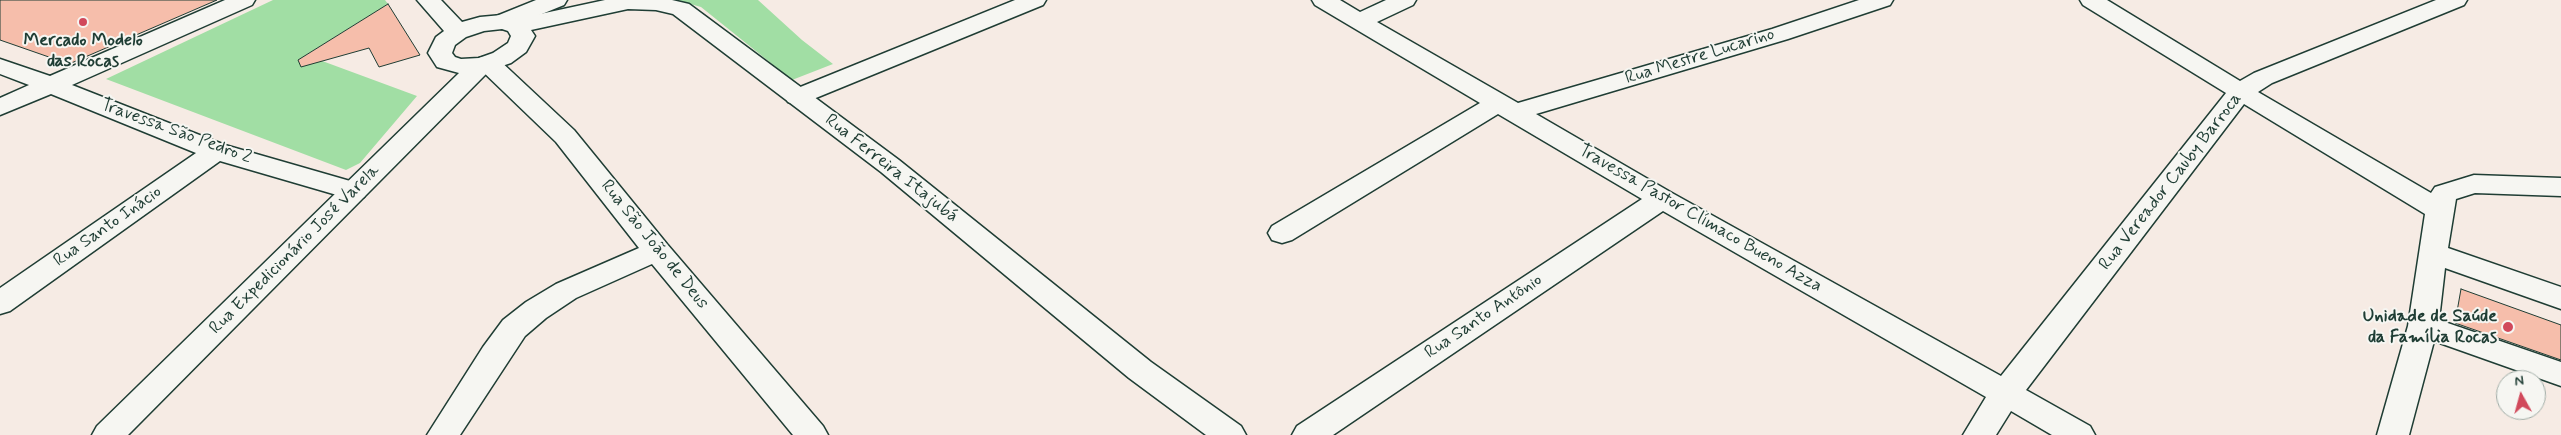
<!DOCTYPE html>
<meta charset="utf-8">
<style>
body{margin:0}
#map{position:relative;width:2561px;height:435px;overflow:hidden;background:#f6ebe4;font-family:Mynerve,sans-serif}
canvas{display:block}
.north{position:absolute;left:2496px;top:370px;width:50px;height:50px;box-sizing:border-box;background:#f6f6f2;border:1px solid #a0aca6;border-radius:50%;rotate:353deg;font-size:14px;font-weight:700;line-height:20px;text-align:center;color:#1f3d34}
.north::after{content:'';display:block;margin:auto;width:18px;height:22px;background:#d1495b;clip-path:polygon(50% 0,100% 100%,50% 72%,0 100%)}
</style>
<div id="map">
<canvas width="2561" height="435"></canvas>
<div class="north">N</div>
</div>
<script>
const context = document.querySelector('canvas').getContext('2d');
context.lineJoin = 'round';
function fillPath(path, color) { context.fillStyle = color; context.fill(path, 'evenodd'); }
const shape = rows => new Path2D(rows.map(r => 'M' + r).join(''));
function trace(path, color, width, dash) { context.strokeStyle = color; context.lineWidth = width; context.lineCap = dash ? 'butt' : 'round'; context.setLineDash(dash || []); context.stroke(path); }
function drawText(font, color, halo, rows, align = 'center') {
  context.font = font + ' Mynerve,sans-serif'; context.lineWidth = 4; context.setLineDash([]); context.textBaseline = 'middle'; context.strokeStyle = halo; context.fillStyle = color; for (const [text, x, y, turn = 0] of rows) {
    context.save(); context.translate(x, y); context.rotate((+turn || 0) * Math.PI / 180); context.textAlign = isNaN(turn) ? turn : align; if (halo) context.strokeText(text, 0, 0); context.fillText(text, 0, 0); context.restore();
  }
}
const green = shape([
 [273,0,385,0,388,4,306,55,417,96,360,163,346,170,106,79],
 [676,0,758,0,802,40,833,64,792,80,701,7]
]);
const building = shape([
 [0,0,217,0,69,64,0,40,0,0],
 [388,4,420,55,379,67,369,48,301,67,298,60,388,4],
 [2461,289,2561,325,2561,360,2455,323,2461,289]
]);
const minor = shape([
 [225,0,255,0,252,5,72,85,225,145,364,185,367,191,364,197,354,200,220,161,10,311,0,314,0,288,196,153,51,94,0,115,0,98,29,85,0,74,0,59,50,76,225,0],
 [536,0,567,0,564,5,510,27,502,29,494,27,490,22,494,17,536,0],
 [1015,0,1046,0,1043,5,806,102,797,105,788,102,785,97,788,92,1015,0],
 [1312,0,1340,0,1360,12,1386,0,1416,0,1413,5,1377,22,1518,103,1772,29,1859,0,1893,0,1890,5,1788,39,1536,114,1672,193,2001,376,2226,93,2083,5,2080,0,2107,0,2240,81,2254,73,2436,0,2467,0,2464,5,2272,83,2258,92,2431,193,2435,187,2474,175,2561,178,2561,196,2475,193,2456,199,2448,248,2561,287,2561,309,2445,268,2439,320,2561,362,2561,386,2434,341,2409,435,2377,435,2408,326,2425,214,2244,104,2026,390,2090,426,2095,435,2052,435,2011,411,1996,435,1963,435,1986,397,1663,211,1333,435,1292,435,1297,426,1642,199,1498,114,1292,240,1282,243,1272,240,1268,233,1272,226,1480,103,1315,5,1312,0],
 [488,56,497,58,574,130,667,244,823,426,828,435,793,435,652,264,576,298,546,318,525,336,460,435,427,435,483,347,503,320,526,302,556,284,639,248,556,142,479,68,476,63,479,58,488,56]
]);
const tertiary = shape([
 [417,0,441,0,462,22,480,17,502,15,517,19,605,0,672,0,689,4,899,160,1151,362,1241,426,1246,435,1206,435,1129,378,881,172,673,14,656,10,628,9,531,30,535,36,526,52,511,63,490,70,128,435,92,435,97,426,459,73,437,67,428,53,436,37,444,31,417,0],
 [502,29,508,31,511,36,508,43,493,53,479,58,461,59,455,57,452,53,455,45,466,37,484,31,502,29]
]);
const markers = [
 [83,22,5,"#d1495b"],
 [2508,327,6,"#d1495b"]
];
const poiNames = [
 ["Mercado Modelo",83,41],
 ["das Rocas",83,62],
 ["Unidade de Saúde",2497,317,"right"],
 ["da Família Rocas",2497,338,"right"]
];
const streetNames = [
 ["Rua Mestre Lucarino",1700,57,-17],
 ["Travessa São Pedro 2",176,132,20],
 ["Rua Ferreira Itajubá",891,169,38],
 ["Rua Vereador Cauby Barroca",2171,182,-52],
 ["Travessa Pastor Clímaco Bueno Azza",1700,219,30],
 ["Rua Santo Inácio",108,227,-35],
 ["Rua São João de Deus",654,245,51],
 ["Rua Expedicionário José Varela",295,250,-45],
 ["Rua Santo Antônio",1484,317,-34]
];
fillPath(green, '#a1dea4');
fillPath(building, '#f6beab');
trace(building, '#1f3d34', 1);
trace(minor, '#1f3d34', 3);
trace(tertiary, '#1f3d34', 3);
fillPath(minor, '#f6f6f2');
fillPath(tertiary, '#f6f6f2');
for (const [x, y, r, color] of markers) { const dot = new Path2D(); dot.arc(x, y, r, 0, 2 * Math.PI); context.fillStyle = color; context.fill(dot); trace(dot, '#f6f6f2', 2); }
drawText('bold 18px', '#1f3d34', '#f6f6f2', poiNames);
drawText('18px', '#1f3d34', '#f6f6f2', streetNames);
</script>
